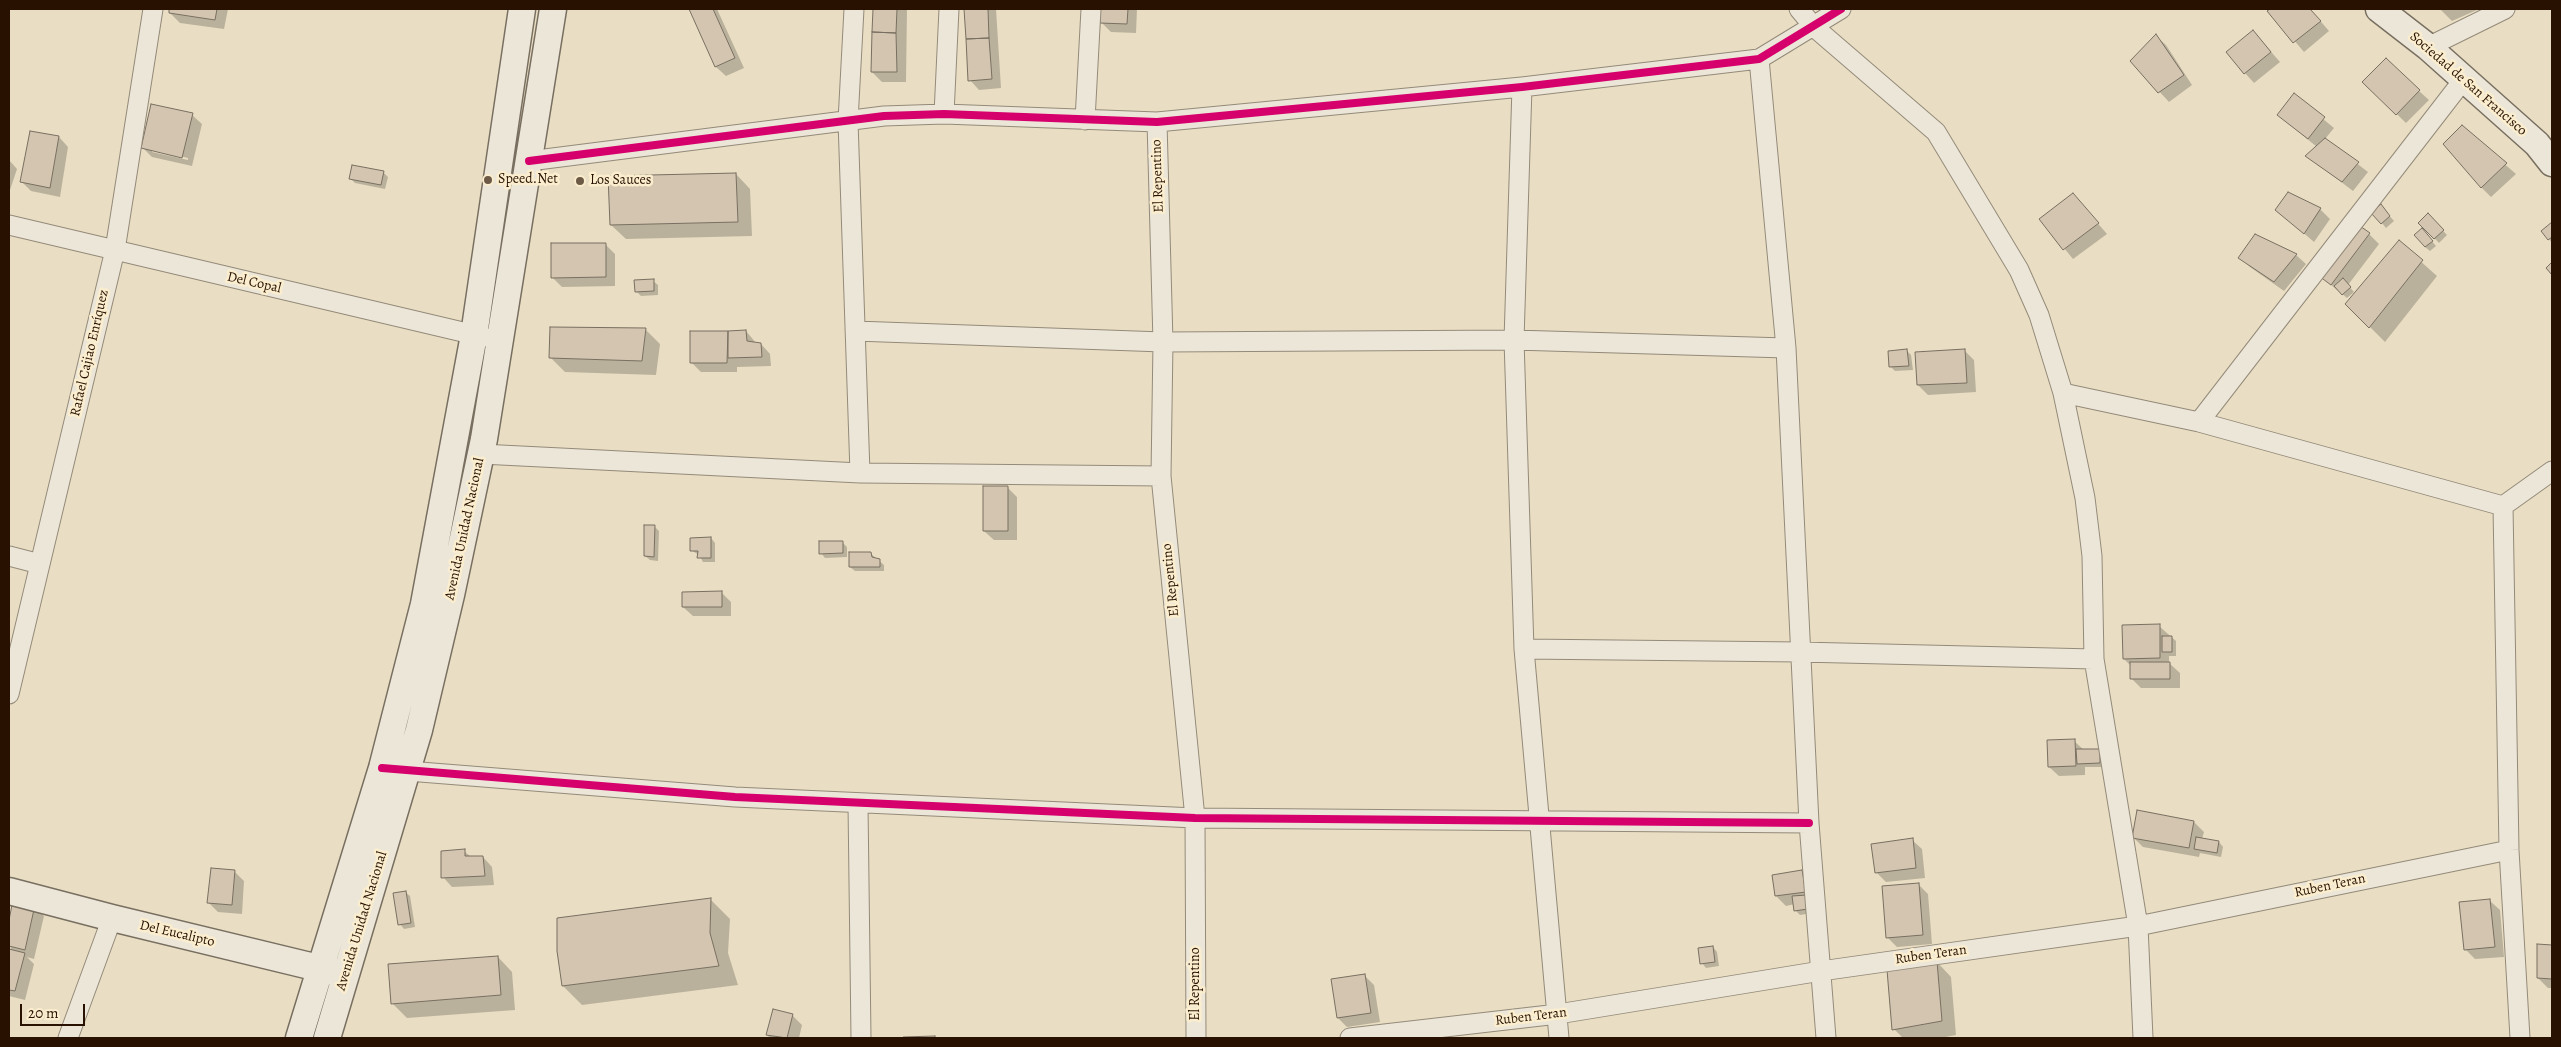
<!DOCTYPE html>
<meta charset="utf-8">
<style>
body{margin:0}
#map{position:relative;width:2561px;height:1047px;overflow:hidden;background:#e9dec3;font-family:Alegreya,serif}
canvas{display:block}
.frame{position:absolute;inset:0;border:10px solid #291102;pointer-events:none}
.scale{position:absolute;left:20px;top:1004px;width:65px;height:22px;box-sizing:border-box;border:2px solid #291102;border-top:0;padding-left:6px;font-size:15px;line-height:18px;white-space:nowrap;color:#291102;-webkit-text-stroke:4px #fbeece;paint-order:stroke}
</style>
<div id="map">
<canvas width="2561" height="1047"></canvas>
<div class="frame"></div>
<div class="scale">20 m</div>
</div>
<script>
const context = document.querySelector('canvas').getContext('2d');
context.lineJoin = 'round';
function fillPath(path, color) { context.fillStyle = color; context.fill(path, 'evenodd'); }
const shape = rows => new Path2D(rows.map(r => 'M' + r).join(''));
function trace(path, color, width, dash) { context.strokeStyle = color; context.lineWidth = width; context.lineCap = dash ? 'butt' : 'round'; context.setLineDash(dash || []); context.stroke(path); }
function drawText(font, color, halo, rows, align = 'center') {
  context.font = font + ' Alegreya,serif'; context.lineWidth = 5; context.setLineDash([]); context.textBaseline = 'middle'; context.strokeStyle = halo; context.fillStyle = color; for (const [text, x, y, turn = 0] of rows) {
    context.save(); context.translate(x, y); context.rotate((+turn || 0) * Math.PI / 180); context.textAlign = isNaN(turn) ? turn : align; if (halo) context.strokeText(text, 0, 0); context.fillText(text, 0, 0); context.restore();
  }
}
const shadow = shape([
 [171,9,228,9,224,29,180,23,170,13],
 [690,9,717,9,744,68,726,76,716,67],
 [874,9,907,9,906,82,882,82,872,72],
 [965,9,996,9,1001,88,979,90,970,80],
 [1102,9,1137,9,1136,33,1111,32,1101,22],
 [2272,9,2310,9,2329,31,2304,52,2269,11],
 [2440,9,2479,9,2452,21],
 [2253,31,2280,62,2254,83,2245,73],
 [2156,36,2166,45,2192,85,2169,102,2131,61],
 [2364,82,2419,91,2429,100,2406,123],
 [2294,95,2334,128,2325,139,2368,172,2353,191,2307,156,2317,147,2278,115],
 [192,115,202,124,192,166,152,157,142,147],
 [152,149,188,158,188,160,152,152],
 [2462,127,2516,174,2491,197,2481,187],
 [59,137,68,147,60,197,31,191,22,182],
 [9,160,17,169,9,193],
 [383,172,388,177,385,189,355,183,351,179],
 [736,174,750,189,752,236,626,239,611,225],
 [2288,193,2320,209,2330,219,2314,242,2277,210],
 [2082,205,2107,234,2073,259,2041,220],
 [2385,211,2394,221,2386,228,2382,223],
 [2428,215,2447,235,2439,243,2420,223],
 [2552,223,2552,243,2543,231],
 [2369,234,2379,244,2348,285,2354,292,2347,298,2320,276],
 [2426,234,2436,246,2430,251,2425,247],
 [2255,236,2296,255,2306,264,2284,291,2250,267,2240,257],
 [2399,242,2437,276,2385,342,2347,304],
 [605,244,615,254,615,286,562,287,552,277],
 [653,281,658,285,658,295,641,296,636,291],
 [646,330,660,344,656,375,565,372,550,357],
 [746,331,756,343,761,344,770,354,771,366,737,367,737,372,701,372,691,362,691,332],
 [1907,351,1911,355,1913,370,1895,371,1890,366],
 [1965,351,1974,360,1976,392,1928,395,1918,385],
 [1007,487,1017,497,1017,540,994,540,984,531],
 [654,526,659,531,658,561,650,560,645,556],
 [711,538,715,543,715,562,703,562,699,555,691,550],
 [842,542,847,547,847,557,825,558,821,553],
 [870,553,884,565,884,571,855,571,850,567],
 [721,592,731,602,731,616,693,616,683,607],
 [2159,626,2176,641,2176,656,2169,656,2169,663,2180,673,2180,688,2141,688,2131,678,2131,666,2124,659],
 [2074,741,2084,750,2099,750,2104,755,2104,767,2085,767,2085,775,2059,776,2049,767],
 [2138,812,2194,822,2204,832,2202,839,2219,842,2223,847,2221,857,2200,853,2199,857,2143,847,2133,837],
 [1912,840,1922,849,1925,878,1886,882,1876,872],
 [464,851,471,857,483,857,492,867,494,885,452,887,443,877],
 [234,871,244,881,242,914,218,912,209,903],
 [1801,872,1811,881,1812,913,1800,915,1795,910,1795,904,1786,906,1776,896],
 [1918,884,1928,894,1932,944,1897,947,1887,937],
 [405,892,410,896,415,927,404,929,400,924],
 [711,900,730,919,728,953,738,985,582,1005,563,986],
 [2490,901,2500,910,2504,957,2475,959,2465,949],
 [14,902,34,906,44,916,34,959,27,957,34,964,25,1000,9,996,9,951,11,951,9,926],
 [2538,946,2552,946,2552,988,2548,988,2538,978],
 [1713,947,1717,952,1719,966,1706,968,1702,963],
 [498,957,512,972,515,1010,407,1018,392,1003],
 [1937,962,1951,977,1956,1035,1940,1038,1903,1038,1894,1029],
 [1364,975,1374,985,1380,1022,1347,1027,1338,1018],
 [793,1016,802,1025,799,1038,770,1038,767,1035]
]);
const building = shape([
 [169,9,217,9,215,20,169,13,169,9],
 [689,9,713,9,735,58,715,67,689,9],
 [873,9,897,9,896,33,872,32,873,9],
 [964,9,988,9,989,38,966,39,964,9],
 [1100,9,1128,9,1127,24,1100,23,1100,9],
 [2270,9,2310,9,2321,21,2293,43,2267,11,2270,9],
 [2253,30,2271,52,2244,74,2226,52,2253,30],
 [872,32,896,33,897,72,871,72,872,32],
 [2156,34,2184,75,2158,93,2130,61,2156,34],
 [989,38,992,79,968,81,966,39,989,38],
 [2386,58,2420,90,2396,115,2362,82,2386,58],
 [2294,93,2325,117,2308,139,2277,115,2294,93],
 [151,104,193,113,182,158,141,148,151,104],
 [2462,125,2507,163,2481,188,2443,144,2462,125],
 [30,131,59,136,50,188,20,182,30,131],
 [2325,138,2359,162,2342,182,2305,156,2325,138],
 [352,165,384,171,381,185,349,179,352,165],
 [736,173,738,222,610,225,608,176,736,173],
 [2288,192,2321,208,2304,234,2275,210,2288,192],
 [2073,193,2099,223,2063,250,2039,219,2073,193],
 [2381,204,2390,216,2381,224,2371,213,2381,204],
 [2428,213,2444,230,2434,239,2418,223,2428,213],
 [2552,222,2552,237,2548,240,2541,231,2552,222],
 [2357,224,2370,233,2331,285,2319,276,2357,224],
 [2422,228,2433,241,2425,247,2414,235,2422,228],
 [2255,234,2297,254,2274,282,2238,258,2255,234],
 [2399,240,2423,260,2369,328,2345,304,2399,240],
 [551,243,606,243,606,277,551,278,551,243],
 [2552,262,2552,275,2546,268,2552,262],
 [2343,278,2351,287,2342,295,2334,286,2343,278],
 [654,279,654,291,635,292,634,280,654,279],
 [550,327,646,328,642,361,549,358,550,327],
 [746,330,747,341,761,343,762,357,728,358,728,331,746,330],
 [690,331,728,331,727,363,690,363,690,331],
 [1907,349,1909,366,1889,367,1888,351,1907,349],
 [1965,349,1967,383,1917,385,1915,352,1965,349],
 [983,486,1008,486,1008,531,983,531,983,486],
 [644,525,655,525,654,557,644,556,644,525],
 [711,537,711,558,697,558,698,551,690,551,690,538,711,537],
 [819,541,843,541,843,553,819,554,819,541],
 [849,552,871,552,872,557,880,559,880,567,849,567,849,552],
 [722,591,722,607,682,607,682,592,722,591],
 [2160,624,2160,658,2123,659,2122,625,2160,624],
 [2162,636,2172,636,2172,652,2162,652,2162,636],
 [2130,662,2170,662,2170,679,2130,679,2130,662],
 [2075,739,2076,766,2048,767,2047,740,2075,739],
 [2076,749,2100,749,2100,763,2077,764,2076,749],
 [2137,810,2194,821,2189,848,2132,838,2137,810],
 [2196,837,2219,841,2217,853,2194,849,2196,837],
 [1913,838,1916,868,1875,873,1871,844,1913,838],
 [465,849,465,856,483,856,485,876,441,878,441,851,465,849],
 [211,868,235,870,232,905,207,903,211,868],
 [1802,870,1806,892,1775,896,1772,875,1802,870],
 [1919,883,1923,935,1886,938,1882,886,1919,883],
 [406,891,411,923,398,925,393,893,406,891],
 [1807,895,1808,909,1794,911,1792,896,1807,895],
 [711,898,710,933,719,966,562,986,557,951,557,918,711,898],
 [2490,899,2495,947,2464,950,2459,902,2490,899],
 [13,900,35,905,25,950,9,946,9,920,13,900],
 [2537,944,2552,945,2552,979,2537,978,2537,944],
 [1713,946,1715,962,1700,964,1698,948,1713,946],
 [9,949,25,953,15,991,9,990,9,949],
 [498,956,501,995,391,1004,388,964,498,956],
 [1937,961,1942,1021,1892,1030,1887,970,1937,961],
 [1365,974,1371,1013,1337,1018,1331,979,1365,974],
 [773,1009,793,1014,787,1038,766,1035,773,1009],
 [935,1036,935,1038,903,1038,903,1037,935,1036]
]);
const street = shape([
 [854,9,848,121,860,473],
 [1799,9,1814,27,1936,132,2019,270,2039,315,2063,393,2085,498,2092,556,2094,659,2138,926,2143,1038],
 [2428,47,2505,9],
 [1759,59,1786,348,1809,823,1826,1038],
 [1522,87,1514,340,1524,649,1559,1038],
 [944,114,949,9],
 [1085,120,1091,9],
 [1157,122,1163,342,1161,476,1195,818,1196,1038],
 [529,161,884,116,944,114,1157,122,1522,87,1759,59,1841,9],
 [9,225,484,337],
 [855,331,1163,342,1514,340,1786,348],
 [2063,393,2199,422,2503,506,2552,471],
 [2199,422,2464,79],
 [481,454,860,473,1161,476],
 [2503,506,2509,850,2520,1038],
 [9,556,40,564],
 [1524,649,1800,652,2094,659],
 [9,694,115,250,153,9],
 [395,770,735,797,1195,818,1809,823],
 [858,804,861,1038],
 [68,1038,112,918],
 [1350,1038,1558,1014,1821,971,2138,926,2509,850]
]);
const secondary = shape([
 [2379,9,2428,47,2537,144,2552,163],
 [9,891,112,918,335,972],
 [299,1038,382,768,424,604,474,335,522,9],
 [327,1038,419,730,451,595,484,439,553,9]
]);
const cycleway = shape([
 [529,161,884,116,944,114,1157,122,1522,87,1759,59,1841,9],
 [382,768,735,797,1195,818,1809,823]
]);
const markers = [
 [488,180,5,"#6c5946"],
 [580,181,5,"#6c5946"]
];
const streetNames = [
 ["Sociedad de San Francisco",2468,84,41],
 ["El Repentino",1158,176,-92],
 ["Del Copal",254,283,13],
 ["Rafael Cajiao Enríquez",90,353,-77],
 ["Avenida Unidad Nacional",465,529,-78],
 ["El Repentino",1171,580,-96],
 ["Ruben Teran",2330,886,-12],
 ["Avenida Unidad Nacional",362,921,-73],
 ["Del Eucalipto",177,934,13],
 ["Ruben Teran",1931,955,-8],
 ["El Repentino",1196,984,-90],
 ["Ruben Teran",1531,1017,-7]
];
const poiNames = [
 ["Speed.Net",498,180],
 ["Los Sauces",590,181]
];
fillPath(shadow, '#0003');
fillPath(building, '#d4c5b1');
trace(building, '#786f60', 1);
trace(street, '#948a79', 21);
trace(secondary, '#786f60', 29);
trace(street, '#ece6d9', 19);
trace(secondary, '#ece6d9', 26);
trace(cycleway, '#d6006c', 8);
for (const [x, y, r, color] of markers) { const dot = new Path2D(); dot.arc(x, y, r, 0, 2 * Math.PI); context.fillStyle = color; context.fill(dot); trace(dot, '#fbeece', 2); }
drawText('14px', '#291102', '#fbeece', streetNames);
drawText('14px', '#291102', '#fbeece', poiNames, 'left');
</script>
